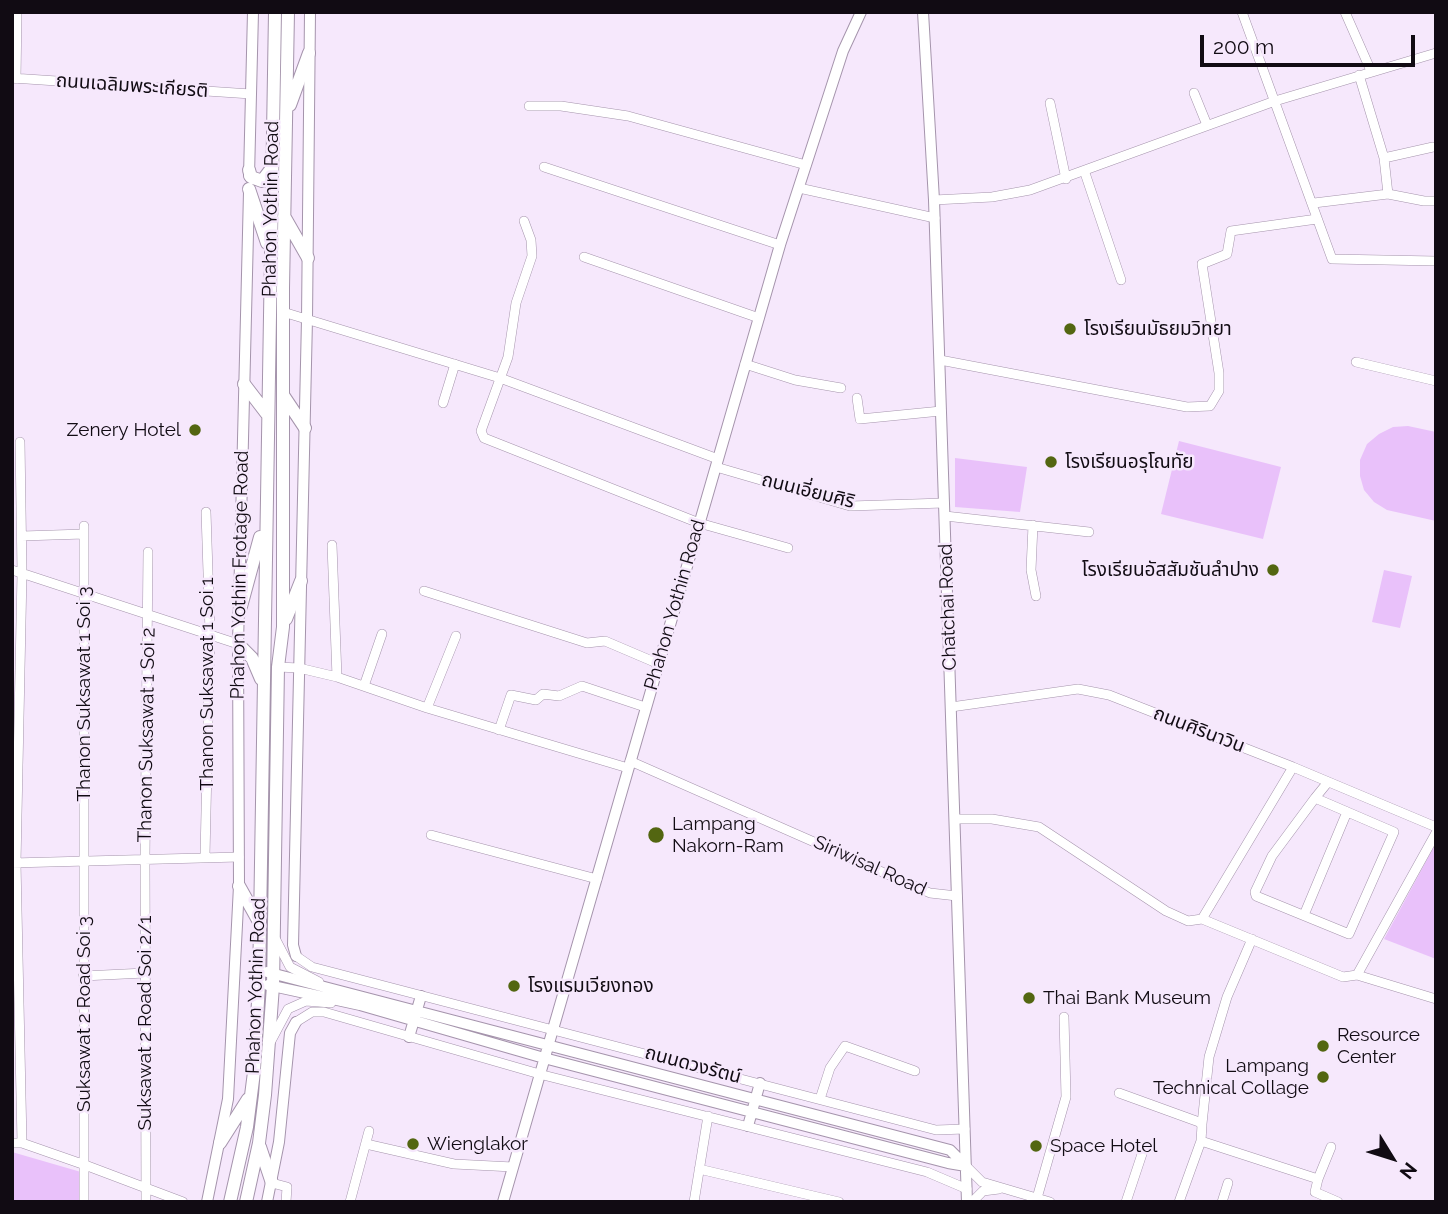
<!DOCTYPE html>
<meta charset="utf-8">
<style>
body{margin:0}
#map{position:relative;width:1448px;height:1214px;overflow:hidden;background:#f6e8fc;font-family:Raleway,sans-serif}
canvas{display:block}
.frame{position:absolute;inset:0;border:14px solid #110b13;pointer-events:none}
.north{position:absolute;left:1357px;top:1123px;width:70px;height:70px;-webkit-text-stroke:5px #f6e8fc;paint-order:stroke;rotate:128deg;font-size:19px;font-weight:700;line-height:28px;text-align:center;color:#110b13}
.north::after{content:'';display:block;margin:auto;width:24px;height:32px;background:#110b13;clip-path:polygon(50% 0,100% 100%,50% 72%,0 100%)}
.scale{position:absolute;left:1200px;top:35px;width:215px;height:32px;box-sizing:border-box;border:4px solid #110b13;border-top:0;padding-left:9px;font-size:21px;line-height:24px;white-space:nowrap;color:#110b13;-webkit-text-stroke:5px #f6e8fc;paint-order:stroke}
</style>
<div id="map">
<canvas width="1448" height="1214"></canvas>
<div class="frame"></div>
<div class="north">N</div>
<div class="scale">200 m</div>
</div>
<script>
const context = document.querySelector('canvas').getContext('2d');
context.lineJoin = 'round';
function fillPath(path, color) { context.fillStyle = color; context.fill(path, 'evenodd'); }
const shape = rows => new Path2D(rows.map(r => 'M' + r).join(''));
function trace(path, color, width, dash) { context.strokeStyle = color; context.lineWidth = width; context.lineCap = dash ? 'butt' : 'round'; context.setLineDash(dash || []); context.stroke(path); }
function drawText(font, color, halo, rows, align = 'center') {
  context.font = font + ' Raleway,"Noto Sans Thai",sans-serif'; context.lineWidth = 5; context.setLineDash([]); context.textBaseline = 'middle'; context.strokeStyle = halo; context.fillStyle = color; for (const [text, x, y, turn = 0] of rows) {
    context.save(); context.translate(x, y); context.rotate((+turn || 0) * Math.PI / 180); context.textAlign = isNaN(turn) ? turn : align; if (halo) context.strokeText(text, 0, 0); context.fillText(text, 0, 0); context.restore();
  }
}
const green = shape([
 [1408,426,1436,432,1436,521,1387,510,1374,502,1364,490,1360,476,1360,460,1367,444,1379,434,1393,427],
 [1179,441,1281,467,1263,539,1161,514],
 [955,458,1027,467,1020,512,955,507],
 [1384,570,1412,576,1400,628,1372,622],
 [1436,843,1436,959,1384,939],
 [12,1152,81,1172,81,1202,12,1202]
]);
const minor = shape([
 [1242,12,1332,259,1436,261],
 [1345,12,1371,71],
 [1359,75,1384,158,1388,194],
 [12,78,251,94],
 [16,79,17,12],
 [1194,93,1207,125],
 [1050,103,1066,179],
 [529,106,561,106,628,116,806,165],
 [1384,158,1433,147],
 [544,167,780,245],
 [1085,173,1121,280],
 [799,188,935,218],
 [934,200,992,197,1030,190,1275,101,1436,53],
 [1314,203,1388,194,1424,201,1436,201],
 [524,221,531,240,532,256,516,303,508,357,481,431,484,438,699,523,788,548],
 [584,257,759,318],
 [283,312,500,378,718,459],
 [940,360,1187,407,1210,406,1219,391,1219,373,1202,264,1227,254,1231,231,1317,219],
 [1356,362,1436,381],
 [745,364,795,380,841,388],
 [857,398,860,419,941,411],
 [443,403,455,364],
 [20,442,22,573,16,863,22,1143],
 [716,467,850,506,944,503],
 [945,516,1089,532],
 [1033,525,1031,570,1036,596],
 [84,526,84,1202],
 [22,536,84,534],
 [332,545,337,677],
 [12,570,238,644],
 [424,591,587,643,605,641,659,664],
 [278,667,299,668,337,677,427,708,628,768],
 [364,686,382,634],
 [951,707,1078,689,1109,695,1293,767,1436,827],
 [427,708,456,636],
 [499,730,511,695,536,700,543,694,559,696,582,686,645,707],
 [630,761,930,893,957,896],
 [1293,767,1202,919,1343,977,1357,975,1436,999],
 [1315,798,1394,832,1349,934,1256,896,1255,892,1272,856,1315,798,1328,782],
 [955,819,992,819,1039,827,1166,911,1188,921,1202,919],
 [431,835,597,879],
 [205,856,210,633,206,512],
 [12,863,239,857],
 [1304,915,1347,812],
 [276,940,290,967,319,982],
 [296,956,312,967,936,1130,965,1129],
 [1357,975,1436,833],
 [83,976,145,973],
 [296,1022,312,1012,324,1012,543,1075,927,1172,967,1189],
 [271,1041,288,1009,306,1001,331,1003],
 [1119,1093,1199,1122,1202,1125,1201,1141],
 [820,1099,830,1068,845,1046,915,1071],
 [1202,1124,1209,1057,1227,997,1252,939],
 [12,1143,22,1143,85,1165,183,1202],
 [366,1144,454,1164,513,1167],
 [966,1166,982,1182,1050,1202],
 [699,1169,839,1202],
 [1318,1179,1331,1147],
 [272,1183,287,1187,286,1202],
 [1037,1198,1066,1097,1064,1017],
 [146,1202,145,858,148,552],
 [350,1202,369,1131],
 [694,1202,708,1116],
 [972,1202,983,1191,999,1189],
 [1126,1202,1144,1148],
 [1179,1202,1201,1141,1318,1179,1315,1192,1338,1202],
 [1222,1202,1228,1183]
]);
const major = shape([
 [923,12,934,200,967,1202],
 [249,176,253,12],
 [296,956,293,945,307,319,310,12],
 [267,972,950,1150,966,1166],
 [268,985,360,1005,544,1058,948,1163,966,1166],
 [409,1037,421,996],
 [748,1126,760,1083],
 [207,1202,228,1099,239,886,238,644,249,192],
 [267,1202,279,1142,290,1033,296,1022],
 [503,1202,780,245,843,51,861,12]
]);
const highway = shape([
 [290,105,309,53],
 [249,170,251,177,262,181,271,169],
 [249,189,267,243],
 [284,216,308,258],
 [244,384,267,414],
 [283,395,305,428],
 [239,614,260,537],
 [286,619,301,581],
 [238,644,252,658,261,679],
 [239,886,258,920],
 [220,1143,248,1099],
 [260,1147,272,1183],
 [230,1202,247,1127,254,1072,259,984,275,12],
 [246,1202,259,1143,265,1095,273,986,278,667,283,627,283,288,288,12]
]);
const markers = [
 [1070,329,7,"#536611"],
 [195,430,7,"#536611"],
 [1051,462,7,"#536611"],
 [1273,570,7,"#536611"],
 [656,835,9,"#536611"],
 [514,986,7,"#536611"],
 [1029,998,7,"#536611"],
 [1323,1046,7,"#536611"],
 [1323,1077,7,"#536611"],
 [413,1144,7,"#536611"],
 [1036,1146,7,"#536611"]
];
const streetNames = [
 ["ถนนเฉลิมพระเกียรติ",132,86,4],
 ["Phahon Yothin Road",271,209,-89],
 ["ถนนเอี่ยมศิริ",808,491,14],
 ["Phahon Yothin Frotage Road",240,575,-89],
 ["Phahon Yothin Road",675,605,-74],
 ["Chatchai Road",948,607,-92],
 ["Thanon Suksawat 1 Soi 1",207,684,-90],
 ["Thanon Suksawat 1 Soi 3",84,694,-90],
 ["ถนนศิรินาวิน",1199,730,21],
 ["Thanon Suksawat 1 Soi 2",147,735,-89],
 ["Siriwisal Road",870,866,24],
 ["Phahon Yothin Road",256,986,-88],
 ["Suksawat 2 Road Soi 3",84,1014,-90],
 ["Suksawat 2 Road Soi 2/1",145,1023,-90],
 ["ถนนดวงรัตน์",693,1065,15]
];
const poiNames = [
 ["โรงเรียนมัธยมวิทยา",1084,329],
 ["Zenery Hotel",181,430,"right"],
 ["โรงเรียนอรุโณทัย",1065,462],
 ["โรงเรียนอัสสัมชันลำปาง",1259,570,"right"],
 ["Lampang",672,824],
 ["Nakorn-Ram",672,846],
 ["โรงแรมเวียงทอง",528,986],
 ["Thai Bank Museum",1043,998],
 ["Resource",1337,1035],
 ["Center",1337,1057],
 ["Lampang",1309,1066,"right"],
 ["Technical Collage",1309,1088,"right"],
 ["Wienglakor",427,1144],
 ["Space Hotel",1050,1146]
];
fillPath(green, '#e9c1fa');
trace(minor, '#a594ac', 10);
trace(major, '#a594ac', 12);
trace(highway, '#a594ac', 14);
trace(minor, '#fff', 9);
trace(major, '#fff', 10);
trace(highway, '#fff', 12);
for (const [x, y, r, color] of markers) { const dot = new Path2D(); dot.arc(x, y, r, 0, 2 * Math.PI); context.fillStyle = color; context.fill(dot); trace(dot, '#f6e8fc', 2.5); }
drawText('19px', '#110b13', '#f6e8fc', streetNames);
drawText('19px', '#110b13', '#f6e8fc', poiNames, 'left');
</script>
